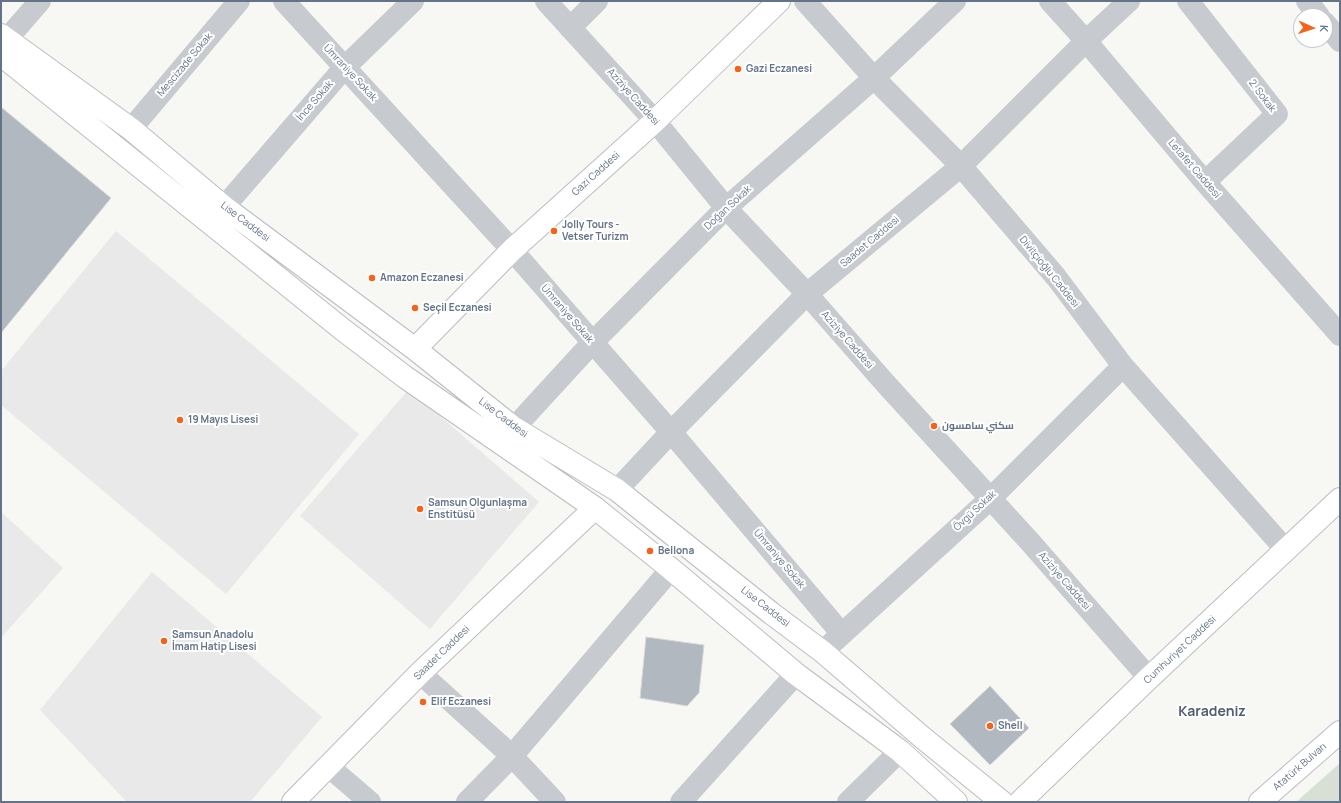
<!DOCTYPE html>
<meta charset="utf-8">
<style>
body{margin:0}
#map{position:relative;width:1341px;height:803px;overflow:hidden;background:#f7f8f4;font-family:Manrope,sans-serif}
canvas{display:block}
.frame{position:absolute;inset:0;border:2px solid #647488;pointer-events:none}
.north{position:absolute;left:1293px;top:8px;width:40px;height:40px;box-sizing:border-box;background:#fff;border:1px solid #c1c7cf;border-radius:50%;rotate:93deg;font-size:11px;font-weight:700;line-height:16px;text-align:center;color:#647488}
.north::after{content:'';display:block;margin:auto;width:14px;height:18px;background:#f36319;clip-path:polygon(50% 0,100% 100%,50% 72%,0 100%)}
</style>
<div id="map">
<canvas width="1341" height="803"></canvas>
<div class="frame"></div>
<div class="north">K</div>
</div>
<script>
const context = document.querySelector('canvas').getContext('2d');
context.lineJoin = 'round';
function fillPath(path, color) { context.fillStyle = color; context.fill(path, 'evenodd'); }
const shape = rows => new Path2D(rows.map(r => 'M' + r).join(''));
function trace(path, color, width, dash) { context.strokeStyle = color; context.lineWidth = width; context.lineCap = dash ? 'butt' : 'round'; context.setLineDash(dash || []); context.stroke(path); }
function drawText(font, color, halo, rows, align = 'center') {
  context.font = font + ' Manrope,Cairo,sans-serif'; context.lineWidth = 4; context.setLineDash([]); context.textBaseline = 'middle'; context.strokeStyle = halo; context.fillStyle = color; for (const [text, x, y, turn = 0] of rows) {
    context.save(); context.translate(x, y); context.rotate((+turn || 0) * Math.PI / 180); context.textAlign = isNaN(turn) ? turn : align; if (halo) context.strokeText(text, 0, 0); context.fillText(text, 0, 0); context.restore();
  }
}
const built = shape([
 [116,231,359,434,226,594,1,405,1,371],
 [409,389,539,502,430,629,300,516],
 [1,512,63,568,1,638],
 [152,572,322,717,250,802,127,802,40,710]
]);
const green = shape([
 [1340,763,1340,802,1296,802]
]);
const building = shape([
 [1,107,111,198,1,333,1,107],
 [646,637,704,645,699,693,687,706,640,698,646,637],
 [990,686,1029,728,990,765,950,724,990,686]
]);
const minor = shape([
 [284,1,512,250,671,432,842,634],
 [546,1,655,121,726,208,807,294,885,383,1031,543,1149,678],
 [805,1,874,78,961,166,1056,277,1123,366,1286,550],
 [1050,1,1086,41,1205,182,1340,335],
 [1188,1,1277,114,1205,182],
 [1307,1,1319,16],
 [1325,23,1340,41],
 [570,28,597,1],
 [7,39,40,1],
 [131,129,239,1],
 [224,207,345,67,413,1],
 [514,428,592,343,726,208,874,78,955,1],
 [617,490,671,432,807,294,961,166,1086,41,1129,1],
 [831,644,990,499,1123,366],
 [420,673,512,756,555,802],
 [328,766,370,802],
 [467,802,512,756,671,569],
 [681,802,796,674],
 [848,802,900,751]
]);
const major = shape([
 [1,35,131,129,224,207,415,349,514,428,617,490,771,613,823,652,923,738,1002,802],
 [1,55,342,329,405,377,595,508,671,569,796,674,900,751,956,802],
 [415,349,512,250,655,121,779,1],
 [293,802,420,673,595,508],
 [1020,802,1149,678,1340,499],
 [1260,802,1340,732]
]);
const markers = [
 [738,69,4,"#f36319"],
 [554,231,4,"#f36319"],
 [372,278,4,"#f36319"],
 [415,308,4,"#f36319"],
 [180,420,4,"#f36319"],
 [934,426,4,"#f36319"],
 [420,509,4,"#f36319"],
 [650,551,4,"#f36319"],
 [164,641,4,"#f36319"],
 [423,702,4,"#f36319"],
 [990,726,4,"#f36319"]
];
const streetNames = [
 ["Mescizade Sokak",185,65,-50],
 ["Ümraniye Sokak",350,73,47],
 ["2. Sokak",1262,96,53],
 ["Aziziye Caddesi",633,97,48],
 ["İnce Sokak",315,101,-49],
 ["Letafet Caddesi",1194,169,49],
 ["Gazi Caddesi",596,174,-42],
 ["Doğan Sokak",728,208,-43],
 ["Lise Caddesi",245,222,37],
 ["Saadet Caddesi",870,242,-40],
 ["Divitçioğlu Caddesi",1049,272,51],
 ["Ümraniye Sokak",567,314,49],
 ["Aziziye Caddesi",847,340,49],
 ["Lise Caddesi",503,418,37],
 ["Övgü Sokak",975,511,-43],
 ["Ümraniye Sokak",779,559,50],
 ["Aziziye Caddesi",1064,581,49],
 ["Lise Caddesi",765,607,38],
 ["Cumhuriyet Caddesi",1180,650,-43],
 ["Saadet Caddesi",442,653,-44],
 ["Atatürk Bulvarı",1300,767,-41]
];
const poiNames = [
 ["Gazi Eczanesi",746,69],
 ["Jolly Tours -",562,225],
 ["Vetser Turizm",562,237],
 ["Amazon Eczanesi",380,278],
 ["Seçil Eczanesi",423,308],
 ["19 Mayıs Lisesi",188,420],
 ["سكني سامسون",942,426],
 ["Samsun Olgunlaşma",428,503],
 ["Enstitüsü",428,515],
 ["Bellona",658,551],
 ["Samsun Anadolu",172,635],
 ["İmam Hatip Lisesi",172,647],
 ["Elif Eczanesi",431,702],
 ["Shell",998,726]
];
const districtNames = [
 ["Karadeniz",1212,712]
];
fillPath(built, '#e8e9e8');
fillPath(green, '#d8e0d5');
fillPath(building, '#b1b8bf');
trace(building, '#d9d9d7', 1);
trace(major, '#babdc2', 24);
trace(minor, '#c7cace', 22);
trace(major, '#fff', 22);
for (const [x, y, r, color] of markers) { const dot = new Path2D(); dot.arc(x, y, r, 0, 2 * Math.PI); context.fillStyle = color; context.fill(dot); trace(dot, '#fff', 1.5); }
drawText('10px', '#647488', '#fff', streetNames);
drawText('bold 10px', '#647488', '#fff', poiNames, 'left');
drawText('bold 14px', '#525e6d', '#fff', districtNames);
</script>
